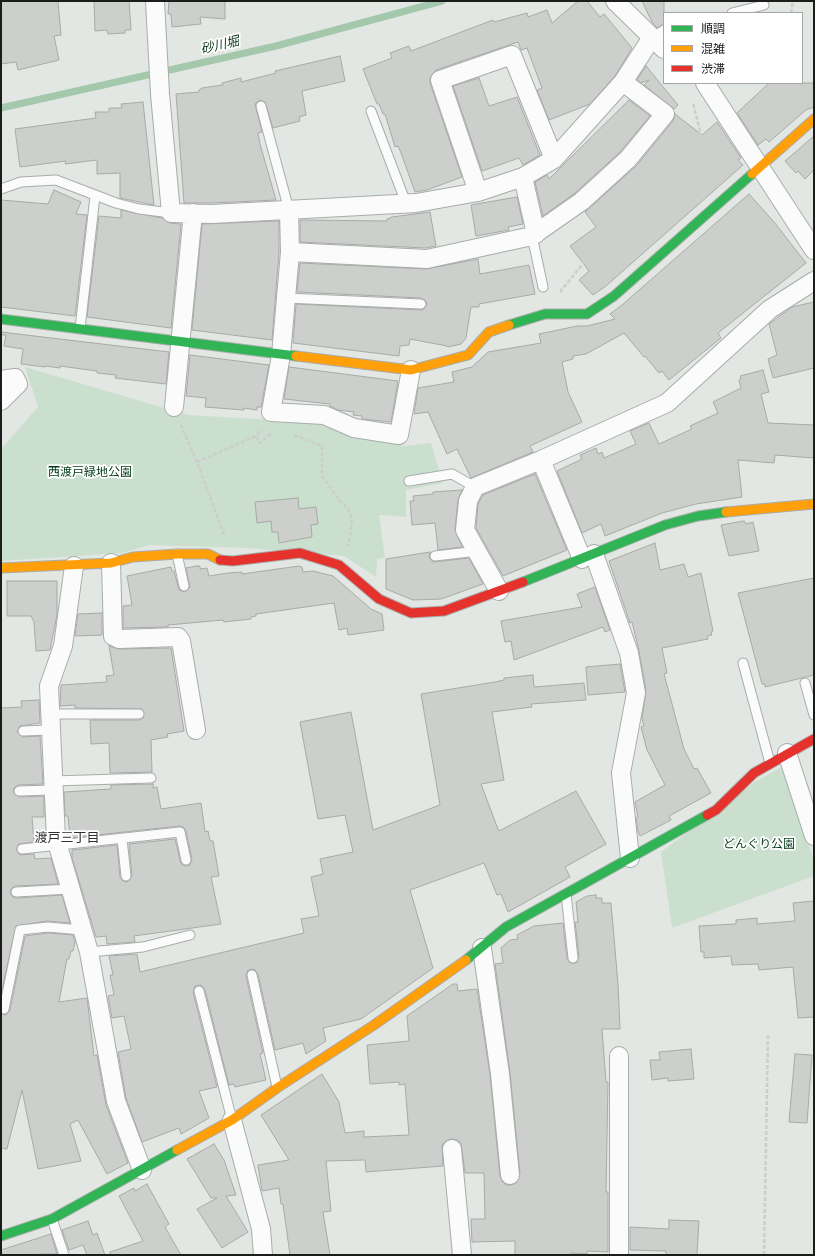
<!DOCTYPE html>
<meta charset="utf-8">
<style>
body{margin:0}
#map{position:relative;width:815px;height:1256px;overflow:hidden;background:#e2e7e3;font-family:"Sofia Sans Condensed","Noto Sans JP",sans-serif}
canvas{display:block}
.frame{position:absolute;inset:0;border:2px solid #1b1d1b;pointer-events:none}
.legend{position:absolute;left:663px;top:12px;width:140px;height:72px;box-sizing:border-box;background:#fff;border:1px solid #a4a5a4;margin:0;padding:5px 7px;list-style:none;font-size:12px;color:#1b1d1b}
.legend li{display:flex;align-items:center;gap:8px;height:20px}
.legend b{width:20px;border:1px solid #a4a5a4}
</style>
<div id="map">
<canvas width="815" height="1256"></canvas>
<div class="frame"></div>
<ul class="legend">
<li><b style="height:5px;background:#30b455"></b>順調</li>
<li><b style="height:5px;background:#ff9f0a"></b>混雑</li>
<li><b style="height:5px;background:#e5322d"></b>渋滞</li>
</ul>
</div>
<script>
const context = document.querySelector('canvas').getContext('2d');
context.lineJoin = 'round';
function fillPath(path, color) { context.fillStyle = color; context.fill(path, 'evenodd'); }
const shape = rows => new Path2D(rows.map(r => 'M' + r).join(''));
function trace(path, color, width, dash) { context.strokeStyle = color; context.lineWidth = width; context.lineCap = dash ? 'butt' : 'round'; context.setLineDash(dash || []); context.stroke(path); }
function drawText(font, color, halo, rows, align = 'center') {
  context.font = font + ' "Sofia Sans Condensed","Noto Sans JP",sans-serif'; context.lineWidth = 3.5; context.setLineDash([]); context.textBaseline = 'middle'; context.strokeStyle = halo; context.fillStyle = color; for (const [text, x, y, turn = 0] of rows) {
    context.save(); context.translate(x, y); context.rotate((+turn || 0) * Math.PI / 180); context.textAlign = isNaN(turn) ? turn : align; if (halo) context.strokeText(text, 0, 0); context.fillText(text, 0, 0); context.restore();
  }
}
const green = shape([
 [25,367,188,415,325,423,349,435,405,446,431,443,443,483,406,490,406,517,379,515,385,558,377,559,376,577,344,556,248,548,149,545,123,553,1,561,1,449,38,407],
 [783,766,814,861,814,876,672,928,661,852,755,782]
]);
const stream = shape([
 [1,108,276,46,442,1]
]);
const building = shape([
 [1,1,58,1,61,35,54,36,59,60,18,70,16,62,1,64,1,1],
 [94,1,129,1,131,30,125,30,125,33,108,34,107,30,95,31,94,1],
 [169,1,225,1,225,19,200,17,201,24,172,27,171,14,168,14,169,1],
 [578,1,587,1,600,17,604,14,632,48,615,76,590,104,549,120,537,90,542,88,527,48,521,50,518,42,436,70,430,78,430,83,462,177,427,190,415,192,401,153,398,146,395,147,385,114,383,114,379,104,377,104,363,69,392,58,390,53,409,46,411,51,493,20,494,22,527,13,528,17,547,10,552,23,578,1],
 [642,1,664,1,664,24,657,28,652,22,642,1],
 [340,56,345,81,302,91,306,115,299,117,300,121,273,128,265,102,260,100,255,104,262,132,258,133,260,144,276,200,212,203,184,203,176,94,199,92,199,90,202,88,223,85,222,83,241,78,241,82,276,73,275,71,340,56],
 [646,66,678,105,674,109,644,85,649,80,641,83,637,80,646,66],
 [479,78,489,106,517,97,540,155,523,165,519,158,482,171,453,86,479,78],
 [769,83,814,83,814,107,806,110,769,142,766,139,758,145,737,113,769,83],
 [629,100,650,116,620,152,575,193,543,216,535,182,547,175,549,179,629,100],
 [143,102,154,205,120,198,120,173,97,174,97,160,65,164,66,161,20,167,15,129,96,118,95,112,109,112,109,108,122,108,121,104,143,102],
 [675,114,702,135,717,122,741,158,738,160,743,165,606,286,593,295,579,280,589,271,570,246,596,227,585,212,636,166,673,121,675,114],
 [814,136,814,170,805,179,798,171,796,173,785,161,814,136],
 [54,190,81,202,76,214,87,215,75,316,1,307,1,200,48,204,54,190],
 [749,194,774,222,806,263,718,333,721,338,669,380,662,371,659,373,645,356,644,357,624,333,586,354,573,356,573,359,562,362,568,392,582,422,530,446,533,452,471,478,457,449,447,454,428,412,414,414,418,388,454,382,452,372,472,367,488,352,541,343,539,334,577,326,587,326,615,319,610,314,622,305,749,194],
 [517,197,523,224,508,227,509,230,476,236,471,205,517,197],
 [121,210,162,218,170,223,181,224,171,328,87,317,99,216,121,218,121,210],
 [430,212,436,246,426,248,300,242,300,220,387,221,387,219,392,217,430,212],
 [279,221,279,252,272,340,192,330,202,224,279,221],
 [478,259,480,274,529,265,535,294,479,304,479,307,471,307,466,338,461,344,448,347,447,346,410,339,409,345,400,346,399,356,293,343,296,304,421,310,424,309,427,305,426,301,421,298,297,292,300,263,426,269,478,259],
 [814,302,814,368,773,378,768,359,777,355,769,324,792,307,814,302],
 [1,332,169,352,166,384,115,378,116,375,97,373,97,371,60,366,60,368,45,366,45,367,21,364,23,349,4,346,6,335,1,335,1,332],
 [190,355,269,365,261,407,257,407,257,410,244,408,244,410,205,407,206,398,186,396,190,355],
 [289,367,398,381,391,422,362,419,362,416,353,415,354,412,338,410,330,406,330,404,284,399,289,367],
 [763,370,769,392,761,394,768,423,814,425,814,458,775,455,774,463,738,460,742,497,696,504,662,513,605,536,601,524,582,533,557,471,582,459,580,455,596,448,598,454,602,452,604,458,636,444,630,431,649,423,659,444,692,429,690,426,718,413,713,402,741,388,739,380,741,379,740,376,763,370],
 [535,474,567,550,503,576,476,528,478,504,483,495,535,474],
 [462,490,458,500,455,529,462,547,438,550,435,523,412,525,410,501,414,501,413,496,433,494,433,492,462,490],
 [298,498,299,509,316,507,318,524,311,525,312,537,279,543,278,532,272,532,271,521,257,523,255,502,298,498],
 [744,521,746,524,753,522,759,551,729,556,721,525,744,521],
 [655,543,660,570,684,564,688,577,701,573,713,631,711,632,712,635,707,636,708,639,662,648,667,673,664,674,684,749,694,769,697,768,711,793,669,816,671,820,640,836,638,831,636,818,638,817,635,802,665,785,647,750,641,727,644,726,642,719,646,691,639,651,632,622,630,623,609,561,655,543],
 [430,552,429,557,433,562,469,558,483,584,441,599,413,600,386,589,386,559,430,552],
 [197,566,200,566,200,569,207,568,209,576,228,573,242,572,242,574,299,566,302,567,303,572,313,571,333,576,371,609,382,614,384,630,348,635,347,628,339,630,334,603,256,614,256,616,251,617,251,619,224,622,223,620,168,625,168,627,123,628,123,606,132,605,127,576,171,567,172,571,174,571,179,590,185,592,190,587,186,568,197,566],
 [814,578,814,675,765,687,765,684,762,684,738,593,814,578],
 [7,581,57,581,57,615,50,650,36,651,34,622,31,616,7,616,7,581],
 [595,587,610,630,605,632,603,627,514,660,511,641,505,642,501,621,582,607,577,594,595,587],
 [102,613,102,635,75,636,78,614,102,613],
 [109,646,119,649,171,648,184,731,167,734,168,737,151,740,152,772,110,773,109,743,91,744,90,720,139,720,144,717,142,709,75,708,75,705,60,706,61,685,107,682,106,676,114,675,109,646],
 [620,664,625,692,588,695,586,667,620,664],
 [533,675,534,687,584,683,586,700,531,704,532,707,492,712,504,780,481,784,496,824,499,831,576,791,606,844,565,867,570,877,508,912,501,894,497,895,484,863,410,890,433,968,361,1019,323,1028,326,1041,306,1054,303,1043,275,1050,258,974,254,969,248,970,246,976,263,1053,260,1054,266,1080,235,1087,234,1084,229,1085,205,990,201,985,195,986,193,992,217,1087,199,1091,209,1118,181,1134,179,1128,142,1142,126,1098,118,1052,131,1049,124,1016,112,1018,108,996,114,995,110,975,113,975,109,956,137,954,140,972,304,933,301,919,319,916,311,877,323,874,320,859,353,852,345,815,318,819,300,722,351,712,373,830,440,805,421,694,495,682,504,680,504,678,533,675],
 [39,700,40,723,20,726,17,732,23,737,40,736,43,784,18,785,14,788,13,792,19,797,44,796,44,817,32,817,34,842,19,844,16,849,20,855,34,854,35,859,51,858,58,884,15,886,11,889,10,893,13,897,16,898,62,895,70,923,47,921,16,926,1,994,1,708,22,707,21,701,39,700],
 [153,784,153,788,157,787,161,809,201,803,205,832,208,831,210,841,213,841,219,876,211,877,221,924,134,936,135,942,107,944,106,936,96,937,72,858,72,850,117,845,120,877,123,881,127,882,132,876,129,844,175,839,181,864,185,866,190,865,192,859,186,831,183,827,179,826,70,838,68,816,65,816,64,792,111,789,111,785,153,784],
 [596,895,596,898,602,898,602,903,611,903,618,984,620,1029,602,1029,606,1082,608,1082,606,1192,608,1192,608,1252,587,1251,587,1254,571,1253,571,1255,515,1255,515,1241,472,1242,471,1219,485,1219,484,1173,465,1173,461,1143,457,1140,451,1139,446,1141,442,1145,443,1166,366,1172,365,1160,326,1161,331,1211,323,1212,330,1255,290,1255,283,1204,281,1204,279,1188,262,1191,258,1165,289,1160,261,1115,322,1074,339,1102,345,1133,364,1131,364,1137,409,1135,405,1084,399,1085,399,1082,370,1084,367,1045,409,1041,407,1016,453,984,457,984,458,991,477,989,490,1075,500,1176,502,1181,506,1185,511,1185,516,1183,520,1174,510,1073,495,964,503,963,501,948,510,940,518,939,517,935,534,926,563,923,567,959,570,963,576,963,579,957,575,922,578,922,576,902,587,896,596,895],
 [814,901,814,1017,798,1018,793,967,759,970,758,964,732,965,731,956,704,958,704,952,701,952,699,926,736,924,736,920,757,918,757,924,795,921,793,903,814,901],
 [48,933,73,935,75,942,73,951,71,951,69,959,67,959,59,1002,87,998,94,1056,97,1055,106,1105,128,1163,107,1174,78,1120,70,1124,81,1161,38,1169,22,1090,7,1149,1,1148,1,1014,6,1015,10,1010,25,936,48,933],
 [691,1049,694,1079,668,1081,668,1078,652,1080,650,1060,660,1060,659,1052,691,1049],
 [795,1054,812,1055,807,1123,789,1122,795,1054],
 [214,1144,224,1160,236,1195,226,1196,248,1232,222,1248,197,1209,217,1198,211,1198,187,1159,214,1144],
 [147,1184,169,1224,165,1227,181,1255,110,1255,110,1252,143,1241,119,1196,134,1188,135,1191,147,1184],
 [669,1220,699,1221,697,1255,666,1255,666,1251,630,1250,630,1227,669,1229,669,1220],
 [88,1221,93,1235,97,1233,105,1255,87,1255,83,1245,69,1250,62,1230,88,1221],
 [51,1234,57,1254,1,1255,1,1250,51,1234]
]);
const path = shape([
 [791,13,793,1],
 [560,292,594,250,634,223,675,191,703,143,693,103],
 [181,425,197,462,225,537],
 [294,435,322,446,322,476,340,501,348,509,352,518,350,537,347,546],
 [256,436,260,443,272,433],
 [197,462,256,436,262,429],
 [764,1255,768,1034]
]);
const lane = shape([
 [732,13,764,5],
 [651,39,664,30],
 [261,106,289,210],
 [371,111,406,203],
 [1,189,21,182,56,180,116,203,139,209,171,213],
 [532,236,543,287],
 [286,298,421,304],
 [80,329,95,196],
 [409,481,452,474,475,487],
 [177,554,184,586],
 [435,556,478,551],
 [743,663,770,763],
 [805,683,814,715],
 [50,714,139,714],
 [23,731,51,730],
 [53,781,151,778],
 [19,791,53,790],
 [122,839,126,876],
 [22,849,180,832,186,860],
 [16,892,70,889],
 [566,894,573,958],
 [89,952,143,947,190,935],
 [252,975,277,1087],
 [199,991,232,1120],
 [4,1009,20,930,48,927,81,930],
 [52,1219,64,1255]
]);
const street = shape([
 [155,1,160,94,171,213,212,214,416,203,478,192,523,177,554,159,623,82,651,39],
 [615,1,664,49],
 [705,83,814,250],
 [523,177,536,234],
 [478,192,440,80,512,55,554,159],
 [289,210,290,252,281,355,271,412,324,415,354,428,399,435,411,370],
 [290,252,427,259,532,236,582,201,628,159,665,114,623,82],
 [1,380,15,378,18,384,1,401],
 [174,407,193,213],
 [541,460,582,559],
 [594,554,629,653,636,693,621,773,630,858],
 [111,563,113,636,119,639,178,637,181,641,196,730],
 [74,566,63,646,49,686,56,839,89,952,116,1101,142,1170],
 [499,591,465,530,468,501,475,487,541,460,667,403,770,309,814,281],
 [787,753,814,836],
 [482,948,500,1074,510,1175],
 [619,1056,619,1255],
 [232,1120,261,1229,263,1255],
 [452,1149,462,1255]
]);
const fast = shape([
 [1,319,296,356],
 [509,325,545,314,587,314,614,296,752,174],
 [523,582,665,525,698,516,726,512],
 [466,960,506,927,707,815],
 [1,1236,52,1219,177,1150]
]);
const slow = shape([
 [752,174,814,119],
 [296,356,411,370,468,355,489,332,509,325],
 [726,512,814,504],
 [1,568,111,563,133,557,177,554,208,554,220,560],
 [177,1150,232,1120,277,1088,374,1025,466,960]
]);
const jam = shape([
 [220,560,233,561,300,553,339,565,379,599,411,613,444,611,523,582],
 [707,815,716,810,754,773,814,739]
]);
const parkNames = [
 ["西渡戸緑地公園",90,473],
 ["どんぐり公園",759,845]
];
const waterNames = [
 ["砂川堀",220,46,-13]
];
const neighbourhoodNames = [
 ["渡戸三丁目",67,839]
];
fillPath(green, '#cbdfcf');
trace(stream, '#a3c8ab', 7);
fillPath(building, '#cccfcc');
trace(building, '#a7aaa7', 1);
trace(lane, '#a9adaa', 11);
trace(street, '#a9adaa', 20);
trace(fast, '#a9adaa', 11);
trace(slow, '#a9adaa', 11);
trace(jam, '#a9adaa', 11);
trace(path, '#cccecc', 2.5, [4, 2]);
trace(lane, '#fbfbfb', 9);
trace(street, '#fbfbfb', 18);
trace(fast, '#30b455', 9);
trace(slow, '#ff9f0a', 9);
trace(jam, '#e5322d', 9);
drawText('12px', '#003a16', '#fff', parkNames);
drawText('italic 13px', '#11371c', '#fff', waterNames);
drawText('13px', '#2a2f2b', '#fff', neighbourhoodNames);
</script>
